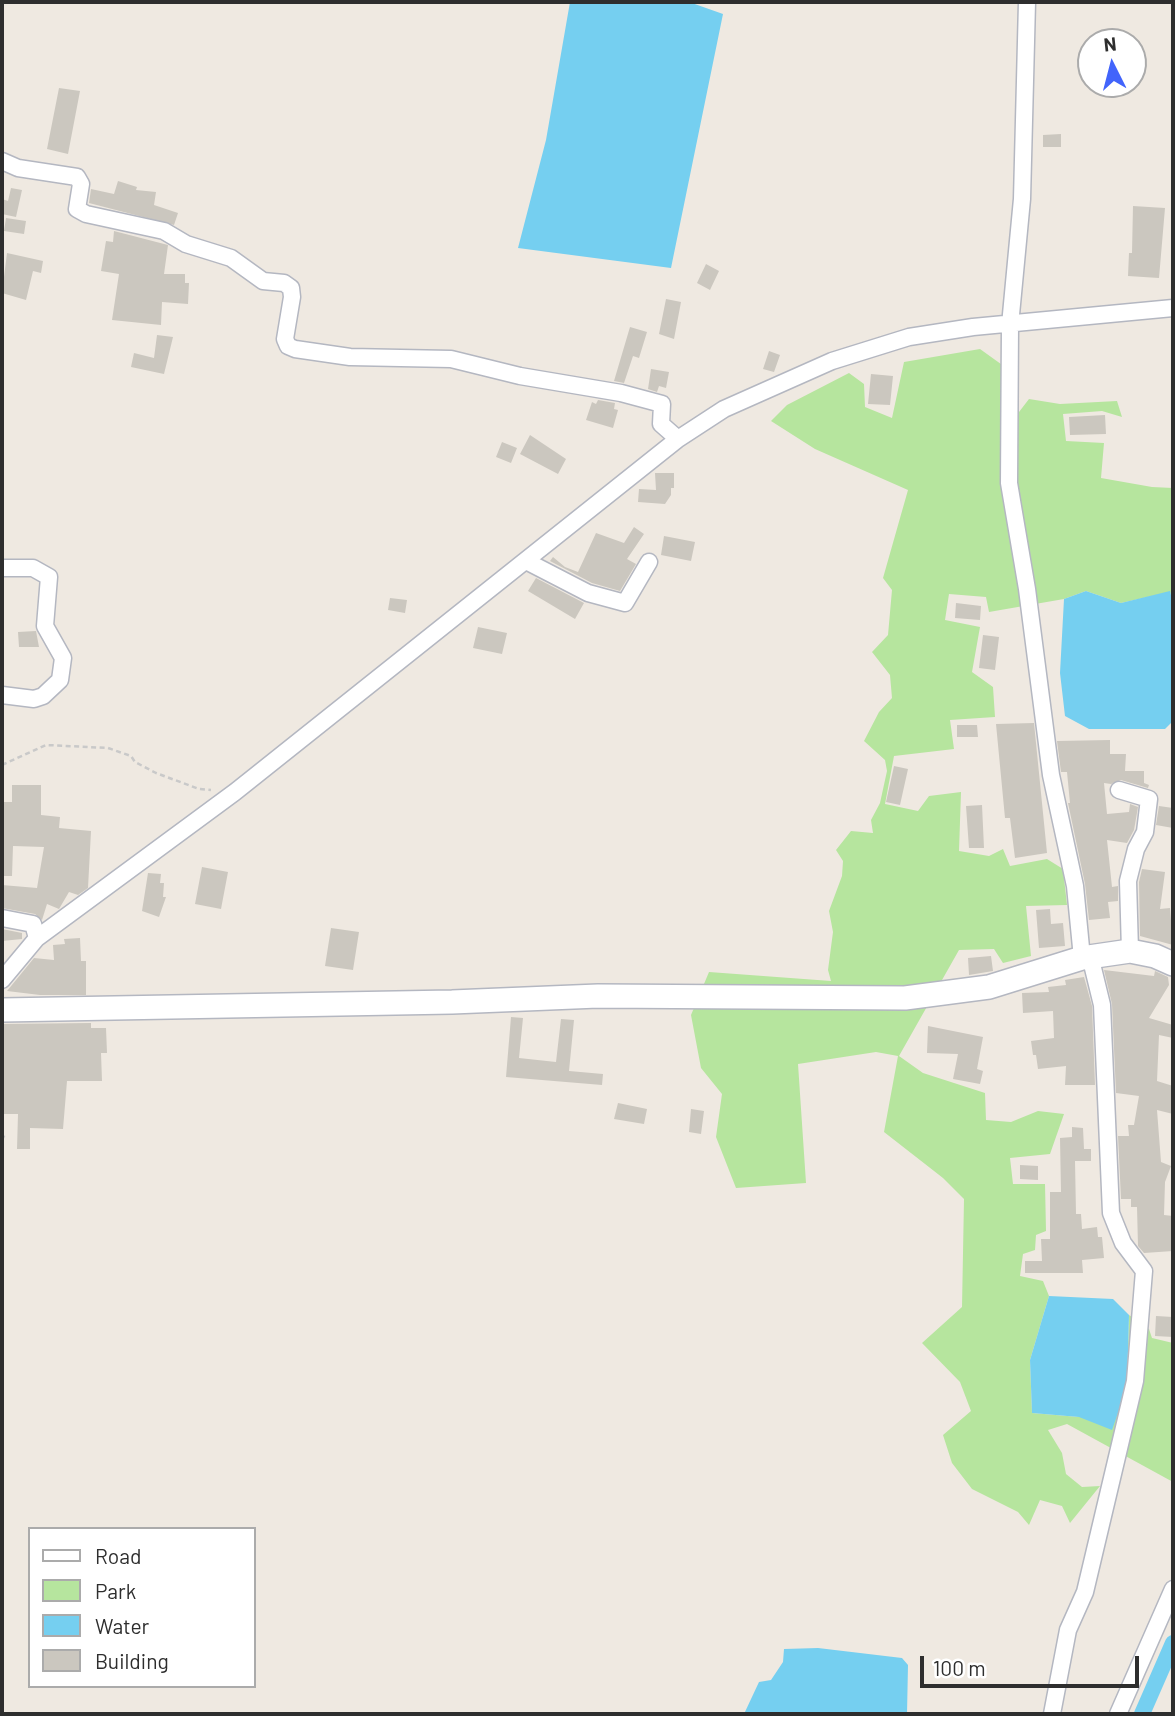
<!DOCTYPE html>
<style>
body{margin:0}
#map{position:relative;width:1175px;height:1716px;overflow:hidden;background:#efe9e1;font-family:Barlow,sans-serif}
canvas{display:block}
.frame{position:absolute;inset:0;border:4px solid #2e2e2e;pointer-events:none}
.legend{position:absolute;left:28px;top:1527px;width:228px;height:161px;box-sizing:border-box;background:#fff;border:2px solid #ababab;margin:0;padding:9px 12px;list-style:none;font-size:21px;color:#2e2e2e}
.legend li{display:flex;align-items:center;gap:14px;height:35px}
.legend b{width:35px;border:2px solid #ababab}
.north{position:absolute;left:1077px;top:28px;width:70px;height:70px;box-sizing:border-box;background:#fff;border:2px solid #ababab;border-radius:50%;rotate:354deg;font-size:19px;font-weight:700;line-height:28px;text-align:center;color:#2e2e2e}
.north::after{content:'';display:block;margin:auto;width:24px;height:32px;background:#4264fb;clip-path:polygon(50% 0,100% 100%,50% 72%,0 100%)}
.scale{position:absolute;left:920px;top:1656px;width:219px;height:32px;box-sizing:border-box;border:4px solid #2e2e2e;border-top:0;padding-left:9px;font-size:21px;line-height:24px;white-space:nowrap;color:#2e2e2e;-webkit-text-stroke:5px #fff;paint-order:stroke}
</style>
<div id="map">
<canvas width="1175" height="1716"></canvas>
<div class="frame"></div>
<ul class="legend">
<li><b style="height:9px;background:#fff"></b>Road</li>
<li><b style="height:19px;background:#b6e59e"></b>Park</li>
<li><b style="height:19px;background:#75cff0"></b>Water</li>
<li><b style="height:19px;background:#cbc7bf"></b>Building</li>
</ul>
<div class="north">N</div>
<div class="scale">100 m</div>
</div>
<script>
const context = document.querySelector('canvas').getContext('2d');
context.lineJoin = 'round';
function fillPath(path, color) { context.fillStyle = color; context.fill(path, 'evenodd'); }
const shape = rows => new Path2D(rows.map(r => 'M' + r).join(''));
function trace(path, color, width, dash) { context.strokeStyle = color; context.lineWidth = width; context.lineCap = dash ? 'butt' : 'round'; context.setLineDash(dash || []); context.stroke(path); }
const green = shape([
 [980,349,1012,372,1019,412,1029,399,1060,404,1117,401,1122,417,1102,411,1063,414,1066,441,1104,443,1101,478,1152,487,1173,488,1173,603,1170,592,1121,603,1086,591,1064,599,989,612,986,597,949,594,945,620,980,627,972,672,993,687,995,717,950,720,954,749,894,756,885,804,918,811,929,796,961,792,959,851,989,856,1003,849,1010,866,1047,859,1063,869,1067,905,1026,906,1031,956,1003,963,994,949,959,950,899,1056,923,1073,985,1093,986,1120,1011,1122,1038,1111,1064,1114,1050,1154,1010,1158,1013,1184,1045,1184,1046,1231,1036,1235,1035,1250,1023,1254,1020,1276,1043,1281,1049,1296,1030,1360,1032,1413,1079,1417,1127,1387,1129,1315,1149,1329,1152,1338,1173,1343,1173,1482,1067,1424,1048,1430,1062,1453,1066,1474,1082,1487,1100,1486,1070,1523,1062,1506,1040,1500,1029,1525,1018,1512,972,1489,952,1463,943,1435,971,1411,960,1382,922,1343,962,1307,964,1199,943,1178,884,1132,898,1056,876,1052,798,1064,806,1183,736,1188,716,1137,722,1094,701,1068,691,1015,709,972,831,981,828,970,833,932,829,911,842,876,843,861,836,850,851,831,873,833,871,820,880,803,887,771,885,760,864,741,879,712,892,698,890,675,872,652,888,635,892,590,883,578,908,490,815,449,771,421,787,405,849,373,864,384,865,407,892,418,904,362]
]);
const water = shape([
 [570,2,689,2,723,14,671,268,518,248,546,140],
 [1086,591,1121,603,1170,591,1173,603,1173,721,1165,729,1089,729,1065,716,1060,673,1064,599],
 [1049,1296,1113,1299,1129,1315,1127,1387,1112,1430,1079,1417,1032,1413,1030,1360],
 [818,1648,902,1658,908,1665,907,1714,744,1714,759,1682,771,1680,783,1662,784,1649]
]);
const canal = shape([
 [1142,1714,1173,1643]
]);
const building = shape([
 [59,88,80,91,68,154,47,149],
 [1061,134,1061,147,1043,147,1043,135],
 [118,181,137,187,136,190,156,192,154,205,178,213,174,225,89,203,91,189,114,194],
 [11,188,22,190,16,217,2,214,2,199,8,201],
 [1133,206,1165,208,1159,278,1128,276,1129,253,1132,253],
 [6,218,26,221,24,234,4,231],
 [114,231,168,245,164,274,185,274,185,283,189,283,188,304,162,302,161,325,112,320,119,274,101,271,106,241,113,242],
 [7,253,43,261,41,273,33,271,26,300,2,293],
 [706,264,719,271,710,290,697,283],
 [666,299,681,302,674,339,659,334],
 [630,327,647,332,639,358,633,356,624,383,614,381],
 [157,335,173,337,164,374,131,367,134,353,154,358],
 [769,351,780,355,774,372,763,369],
 [651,369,669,372,666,388,659,386,657,392,648,389],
 [871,374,893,376,890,405,868,404],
 [598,400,615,403,614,409,618,410,613,428,586,420,592,402,596,404],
 [1105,415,1106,434,1070,435,1069,417],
 [530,435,566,459,558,474,520,454],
 [502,442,517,448,511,463,496,457],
 [655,473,674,473,674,488,671,488,671,495,665,504,638,502,639,489,656,490],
 [634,527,644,534,627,559,636,564,620,591,592,583,550,561,553,557,565,567,578,572,596,533,624,543],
 [664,536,695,542,691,561,661,555],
 [536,578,584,603,575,619,528,591],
 [390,598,407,600,405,613,388,610],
 [956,603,981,606,980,620,955,618],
 [478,627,507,633,502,654,473,648],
 [36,631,39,647,19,647,18,632],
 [983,635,999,637,995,670,979,668],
 [1034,723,1047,853,1015,858,1010,818,1005,818,996,724],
 [957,725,977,725,978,737,957,737],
 [1110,740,1110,754,1126,754,1125,771,1144,771,1144,783,1149,785,1148,788,1121,780,1111,784,1104,783,1107,814,1129,812,1130,804,1138,807,1134,830,1127,843,1107,840,1112,887,1118,886,1118,901,1108,902,1110,918,1089,920,1085,884,1068,803,1070,803,1067,772,1061,772,1057,741],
 [894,766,908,769,900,805,886,802],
 [12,785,41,785,41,815,60,817,59,828,91,831,88,888,78,895,69,892,59,909,47,904,42,920,35,914,2,908,2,885,37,888,44,847,13,846,12,876,2,876,2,802,12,802],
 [982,805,984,848,969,848,966,806],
 [1159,806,1173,808,1173,828,1156,825],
 [202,867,228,872,221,909,195,904],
 [1142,869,1165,872,1160,909,1170,908,1173,945,1140,936,1139,882],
 [148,873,161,874,160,883,164,883,163,897,166,897,159,917,142,911],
 [1050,909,1051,924,1063,923,1065,946,1039,948,1036,910],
 [331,928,359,932,353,970,325,966],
 [2,929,22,933,22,939,2,941],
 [80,938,81,961,86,961,86,995,40,995,7,991,34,958,54,960,53,945,65,944,64,939],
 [991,956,993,971,969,975,968,958],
 [1104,970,1154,976,1155,971,1168,977,1169,985,1149,1018,1173,1025,1173,1038,1159,1035,1157,1081,1173,1086,1173,1114,1157,1110,1161,1162,1171,1166,1165,1182,1164,1215,1173,1216,1173,1251,1144,1253,1138,1246,1137,1207,1131,1207,1131,1199,1121,1199,1118,1136,1129,1136,1128,1125,1134,1125,1139,1096,1116,1093,1112,1004],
 [1084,977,1092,1006,1095,1085,1065,1085,1066,1066,1038,1069,1036,1055,1033,1055,1031,1041,1054,1038,1053,1011,1023,1013,1022,993,1049,992,1048,987,1066,985,1065,980],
 [511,1017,523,1018,519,1058,556,1062,561,1019,574,1020,569,1071,603,1074,602,1085,506,1077],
 [91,1023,91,1028,106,1028,107,1053,101,1053,102,1081,67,1081,63,1129,30,1128,30,1149,17,1149,18,1114,2,1114,2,1024],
 [928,1026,983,1037,977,1069,983,1071,980,1084,953,1079,958,1054,927,1053],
 [618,1103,647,1109,644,1124,614,1119],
 [691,1109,704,1111,701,1134,689,1132],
 [1072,1127,1083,1128,1084,1149,1091,1149,1091,1161,1075,1161,1076,1214,1081,1214,1082,1229,1097,1227,1098,1237,1102,1237,1104,1258,1082,1260,1083,1273,1025,1273,1025,1261,1042,1261,1041,1239,1050,1239,1050,1192,1061,1192,1060,1138,1072,1137],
 [1020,1165,1038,1166,1038,1180,1020,1179],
 [1156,1316,1173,1317,1173,1337,1155,1336]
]);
const path = shape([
 [2,765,46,745,108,748,131,756,135,762,156,773,199,789,211,790],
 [2,1140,5,1134]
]);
const minor = shape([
 [1027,2,1022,199,1010,325,1009,483,1027,589,1051,775,1075,886,1082,958,1092,964,1102,1005,1111,1213,1123,1243,1144,1271,1135,1381,1085,1592,1068,1630,1052,1714],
 [2,161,18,168,77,177,81,184,77,209,86,214,164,231,186,244,231,258,263,281,284,283,291,288,292,297,285,339,288,346,295,349,350,357,451,359,520,376,621,393,662,404,661,424,678,439],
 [526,561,588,593,625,603,649,562],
 [2,568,33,568,49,577,45,626,63,658,60,680,43,696,34,699,2,695],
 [1119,790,1149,799,1145,832,1136,849,1128,881,1130,951],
 [2,918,33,924,37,938],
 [2,980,37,938,235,792,678,439,724,409,832,361,909,337,973,327,1173,308],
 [1118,1714,1173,1589]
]);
const secondary = shape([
 [2,1010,452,1002,598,996,905,998,989,987,1082,958,1130,951,1155,956,1173,964]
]);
fillPath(green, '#b6e59e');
fillPath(water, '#75cff0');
trace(canal, '#75cff0', 16);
fillPath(building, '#cbc7bf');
trace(minor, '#b4b7c1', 19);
trace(secondary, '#b4b7c1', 26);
trace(path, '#c9c9c9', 2.5, [5, 3.5]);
trace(minor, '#fff', 16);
trace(secondary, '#fff', 23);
</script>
